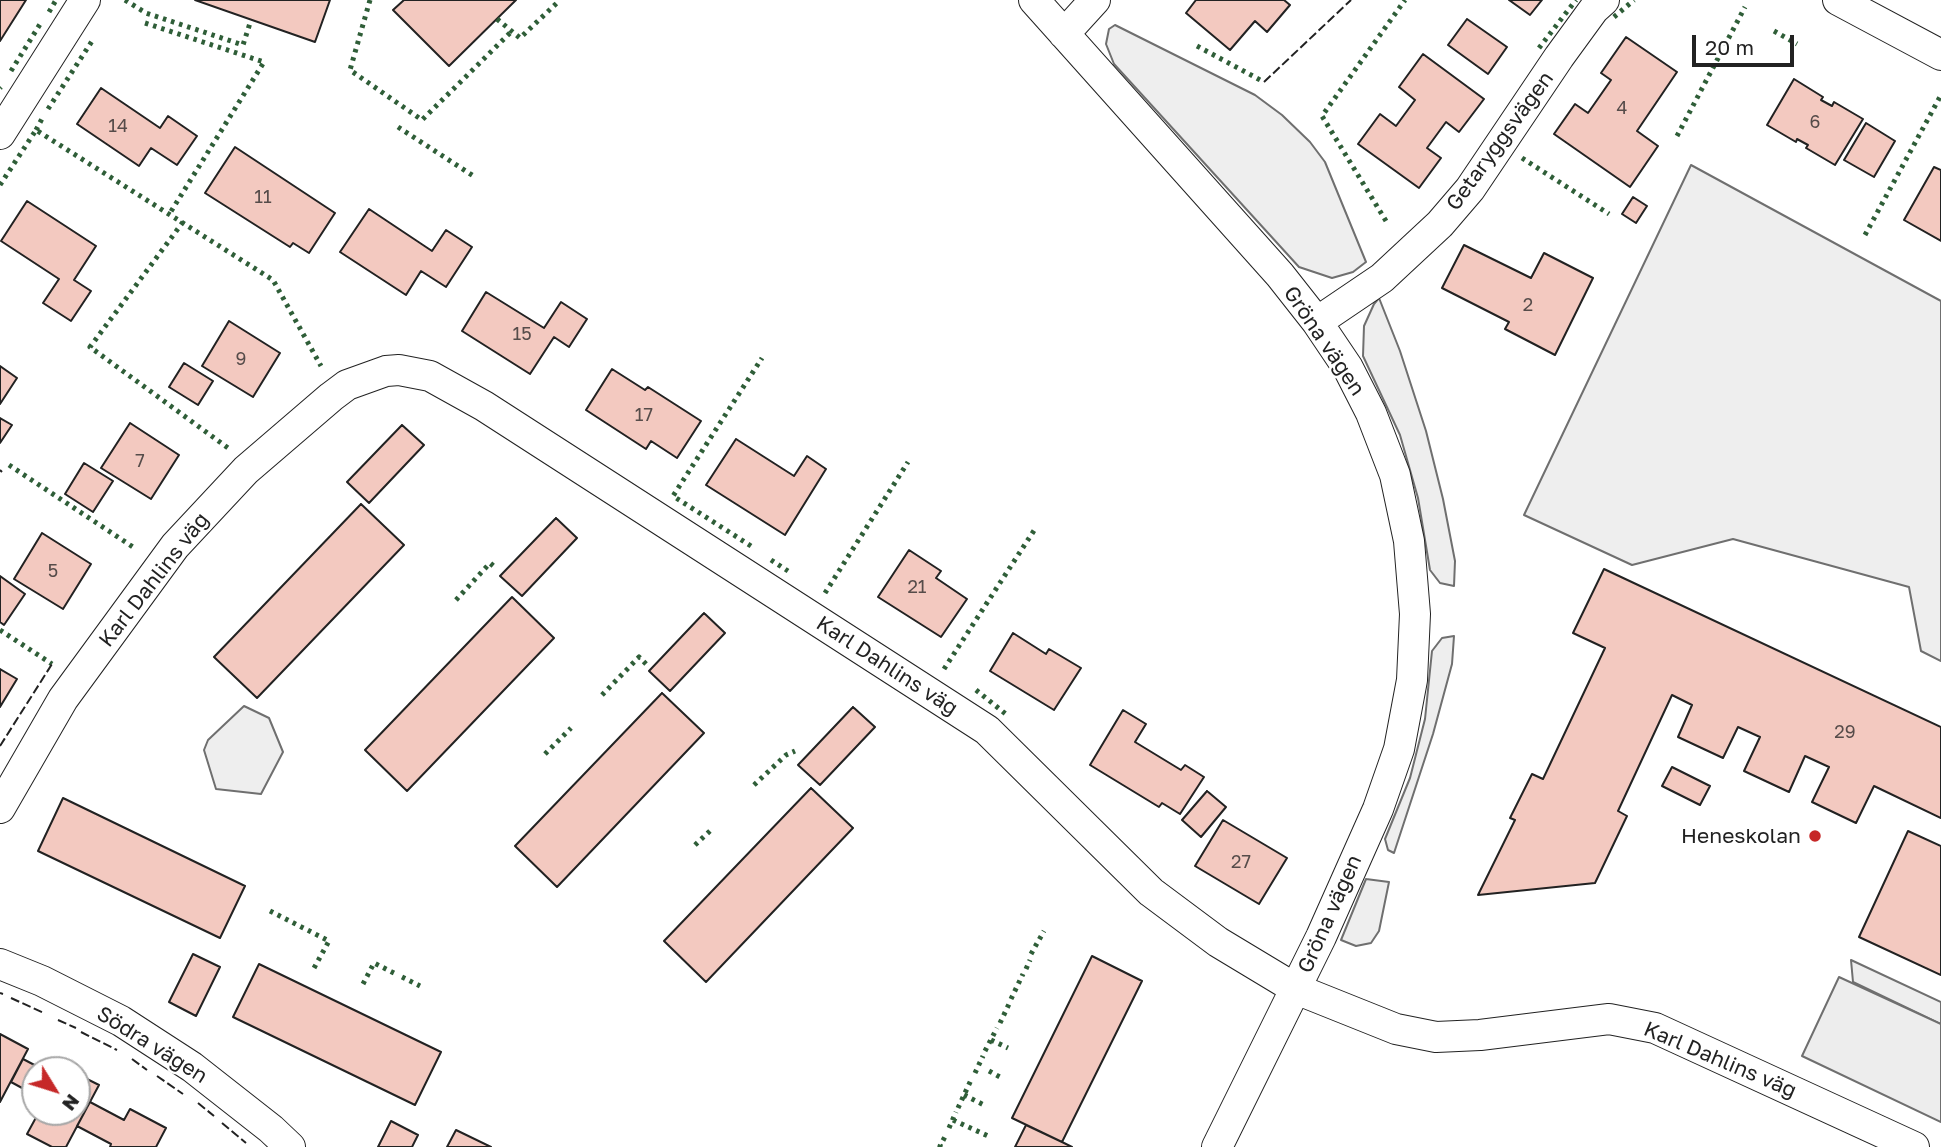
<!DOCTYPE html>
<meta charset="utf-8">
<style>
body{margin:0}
#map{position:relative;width:1941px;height:1147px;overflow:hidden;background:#fff;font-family:"Golos Text",sans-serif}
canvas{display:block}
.north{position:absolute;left:21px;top:1056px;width:70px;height:70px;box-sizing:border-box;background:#fff;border:2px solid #a7a7a7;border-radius:50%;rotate:128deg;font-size:19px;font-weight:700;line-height:28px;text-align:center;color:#222}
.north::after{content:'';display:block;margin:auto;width:24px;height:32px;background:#c62828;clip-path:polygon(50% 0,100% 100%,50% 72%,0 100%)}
.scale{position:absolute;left:1692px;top:35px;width:102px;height:32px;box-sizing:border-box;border:4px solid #222;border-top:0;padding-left:9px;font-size:21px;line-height:24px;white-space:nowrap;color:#222;-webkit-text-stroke:5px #fff;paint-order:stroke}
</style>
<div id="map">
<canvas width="1941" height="1147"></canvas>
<div class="north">N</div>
<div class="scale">20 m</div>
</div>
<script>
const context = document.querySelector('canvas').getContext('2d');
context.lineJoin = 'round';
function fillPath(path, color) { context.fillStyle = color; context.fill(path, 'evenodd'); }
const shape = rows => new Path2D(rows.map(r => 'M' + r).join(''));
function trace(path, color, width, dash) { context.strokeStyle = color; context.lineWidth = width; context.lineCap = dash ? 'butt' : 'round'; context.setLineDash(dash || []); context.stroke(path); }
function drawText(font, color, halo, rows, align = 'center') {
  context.font = font + ' "Golos Text",sans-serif'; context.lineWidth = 5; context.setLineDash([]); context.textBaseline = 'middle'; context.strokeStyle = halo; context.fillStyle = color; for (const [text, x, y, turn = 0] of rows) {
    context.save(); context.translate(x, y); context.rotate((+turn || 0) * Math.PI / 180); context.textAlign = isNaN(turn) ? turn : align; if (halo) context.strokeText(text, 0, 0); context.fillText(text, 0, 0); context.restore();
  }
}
const green = shape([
 [1115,25,1255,95,1282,115,1310,142,1325,162,1366,262,1353,272,1332,278,1299,267,1114,64,1106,44,1109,29,1115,25],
 [1691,165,1941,301,1941,661,1921,651,1909,587,1733,539,1632,565,1524,515,1691,165],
 [1379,298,1400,351,1426,431,1443,499,1455,561,1454,586,1440,583,1430,570,1418,498,1400,435,1363,356,1364,326,1374,304,1379,298],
 [1454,636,1452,664,1433,734,1394,853,1388,850,1385,839,1410,778,1425,719,1432,651,1442,638,1454,636],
 [244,706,269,718,283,752,261,794,216,789,204,750,208,740,244,706],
 [1366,879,1389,882,1379,931,1371,943,1356,946,1341,940,1366,879],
 [1851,960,1941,1002,1941,1024,1853,982,1851,960]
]);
const parking = shape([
 [1839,977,1941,1024,1941,1122,1802,1056,1839,977]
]);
const building = shape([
 [0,0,26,0,0,41,0,0],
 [195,0,330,0,315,42,195,0],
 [404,0,516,0,449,66,393,10,404,0],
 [1196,0,1284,0,1290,5,1267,32,1255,21,1230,50,1186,13,1196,0],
 [1509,0,1542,0,1530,15,1509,0],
 [1467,19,1507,47,1488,74,1448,45,1467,19],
 [1626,37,1677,72,1637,131,1658,146,1630,187,1554,134,1575,104,1588,113,1611,80,1601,73,1626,37],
 [1423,54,1484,99,1459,132,1446,122,1427,148,1441,158,1419,188,1358,144,1380,114,1396,126,1415,100,1399,87,1423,54],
 [1794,79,1823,97,1821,100,1832,106,1834,102,1863,119,1835,165,1806,148,1808,145,1797,139,1796,142,1767,125,1794,79],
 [101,88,160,128,168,116,197,136,177,165,151,148,139,166,77,124,101,88],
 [1866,123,1895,141,1874,177,1844,160,1866,123],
 [235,147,335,213,309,253,293,243,290,247,205,193,235,147],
 [1934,167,1941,170,1941,241,1904,220,1934,167],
 [1633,197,1647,206,1636,223,1622,214,1633,197],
 [27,201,96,246,74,280,91,291,71,321,43,303,59,279,1,241,27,201],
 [369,209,432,251,446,230,472,247,446,287,421,271,406,295,340,252,369,209],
 [1464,245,1531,278,1544,253,1593,278,1555,355,1505,329,1509,322,1442,288,1464,245],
 [486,292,544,328,561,302,587,319,569,347,554,337,530,374,462,331,486,292],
 [229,321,280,353,253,397,202,366,229,321],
 [184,363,213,381,198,405,169,387,184,363],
 [0,366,17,378,0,404,0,366],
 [612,369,645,390,648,387,701,421,677,458,651,441,646,449,586,410,612,369],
 [0,418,12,425,0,443,0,418],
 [130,423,179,455,151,499,101,468,130,423],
 [402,425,424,445,369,503,347,482,402,425],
 [736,439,794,476,807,456,826,469,785,535,706,485,736,439],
 [84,463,113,481,93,512,65,494,84,463],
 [361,504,404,545,257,698,214,657,361,504],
 [556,518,577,538,522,596,500,576,556,518],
 [42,533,91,564,63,609,14,579,42,533],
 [909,550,941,571,936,578,967,599,941,637,878,597,909,550],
 [1604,569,1941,727,1941,818,1874,786,1856,823,1812,802,1829,767,1805,756,1789,792,1744,771,1760,737,1738,727,1723,758,1678,737,1692,705,1672,695,1618,811,1627,816,1595,883,1478,895,1515,820,1510,818,1532,774,1543,779,1605,648,1573,633,1604,569],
 [0,576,25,594,4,625,0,622,0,576],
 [512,597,554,638,407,791,365,750,512,597],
 [704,613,725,633,670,691,649,671,704,613],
 [1013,633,1046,654,1049,649,1081,668,1054,710,990,671,1013,633],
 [0,669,17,679,0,707,0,669],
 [662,693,704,733,557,887,515,846,662,693],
 [853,707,875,727,820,785,798,765,853,707],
 [1123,710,1146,724,1135,742,1181,770,1185,765,1204,777,1180,814,1162,803,1159,807,1090,765,1123,710],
 [1672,767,1710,786,1700,805,1662,786,1672,767],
 [811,788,853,828,706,982,664,941,811,788],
 [1207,791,1226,807,1201,837,1182,820,1207,791],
 [63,798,245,886,220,938,38,851,63,798],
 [1223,820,1287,858,1259,904,1195,866,1223,820],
 [1908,831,1941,846,1941,975,1859,937,1908,831],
 [193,954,220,967,196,1016,169,1002,193,954],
 [1092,956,1142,981,1062,1142,1012,1118,1092,956],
 [259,964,441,1052,415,1105,233,1017,259,964],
 [0,1034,28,1049,0,1102,0,1034],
 [23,1059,44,1070,35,1070,35,1095,11,1082,23,1059],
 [77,1074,99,1085,66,1147,52,1147,27,1134,39,1112,77,1112,77,1074],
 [90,1102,124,1120,130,1109,166,1128,156,1147,110,1147,111,1144,77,1126,90,1102],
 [391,1121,418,1135,412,1147,378,1147,391,1121],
 [1026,1125,1062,1142,1072,1147,1015,1147,1026,1125],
 [456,1130,491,1147,447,1147,456,1130]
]);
const minor = shape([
 [1034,0,1280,275,1317,322,1348,368,1371,413,1395,475,1409,541,1415,614,1412,680,1399,749,1378,809,1321,937,1217,1147],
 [1838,0,1941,55],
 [1064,34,1095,0],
 [0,134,85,0],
 [1317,322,1382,278,1440,224,1470,189,1559,57,1594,9,1604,0],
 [0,808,63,699,175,546,246,470,331,397,347,385,386,371,399,370,430,376,484,406,987,730,1151,892,1218,942,1296,989,1396,1029,1436,1037,1480,1035,1609,1019,1655,1028,1914,1147],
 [0,964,42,981,121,1021,192,1067,271,1129,290,1147]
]);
const hedge = shape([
 [125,0,146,13,243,45,251,20],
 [370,0,350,70,422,120,512,31],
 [49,12,56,0],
 [1614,17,1634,0],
 [497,19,520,38,560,0],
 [145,23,264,62,170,213],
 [1774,31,1797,44],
 [1197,46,1264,82],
 [1539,48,1576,0],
 [11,71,42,21],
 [0,88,1,87],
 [48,109,94,38],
 [398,127,475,177],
 [36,130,44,115],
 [1677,136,1745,7],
 [1522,158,1609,214],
 [0,185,36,130,273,280,321,366],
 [1386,221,1322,116,1405,0],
 [183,222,90,347,228,448],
 [1865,235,1941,95],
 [9,465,136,549],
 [751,546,673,496,762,358],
 [771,560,788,571],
 [825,593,908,462],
 [456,600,490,563,497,569],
 [0,630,52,664],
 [944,669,1035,529],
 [976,690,1007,715],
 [602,695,639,657,647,665],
 [545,754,571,728],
 [754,785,786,755,795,751],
 [695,845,712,829],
 [270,911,329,941,314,968],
 [1031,954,1044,931],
 [1026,969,1030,960],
 [402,977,420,986],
 [363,984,374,963,396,974],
 [1011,999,1023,974],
 [1000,1023,1009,1004],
 [991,1040,1008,1048],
 [985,1051,997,1028],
 [989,1071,1000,1077],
 [975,1073,983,1056],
 [964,1095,986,1106],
 [958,1108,971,1080],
 [953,1120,988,1136],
 [949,1128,956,1112],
 [942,1147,940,1146,947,1133]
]);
const fence = shape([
 [1264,82,1351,0],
 [0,470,2,472],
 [0,746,52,664],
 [0,993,3,994],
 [11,998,44,1013],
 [58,1020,76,1028],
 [81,1032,117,1050],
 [132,1059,147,1070],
 [157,1076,183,1094],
 [198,1103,214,1116],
 [222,1123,246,1143]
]);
const markers = [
 [1815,836,7,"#c62828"]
];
const numberNames = [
 ["4",1622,108],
 ["6",1815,122],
 ["14",118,126],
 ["11",263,197],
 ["2",1528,305],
 ["15",522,334],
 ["9",241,359],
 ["17",644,415],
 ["7",140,461],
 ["5",53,571],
 ["21",917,587],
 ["29",1845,732],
 ["27",1241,862]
];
const streetNames = [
 ["Getaryggsvägen",1500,141,-54],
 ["Gröna vägen",1324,341,56],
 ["Karl Dahlins väg",154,580,-52],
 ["Karl Dahlins väg",887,666,33],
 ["Gröna vägen",1330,914,-66],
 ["Södra vägen",152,1045,32],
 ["Karl Dahlins väg",1720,1060,23]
];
const poiNames = [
 ["Heneskolan",1801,836]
];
fillPath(green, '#eee');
trace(green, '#6f6f6f', 2);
fillPath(parking, '#ededed');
trace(parking, '#6f6f6f', 2);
fillPath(building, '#f3c9c0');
trace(building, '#222', 2);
trace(minor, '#222', 32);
trace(minor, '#fff', 30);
trace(hedge, '#2f5e38', 5, [3.5, 5]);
trace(fence, '#222', 2, [9, 3.5]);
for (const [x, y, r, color] of markers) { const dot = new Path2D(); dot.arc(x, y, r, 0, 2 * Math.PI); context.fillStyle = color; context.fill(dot); trace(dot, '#fff', 2.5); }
drawText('18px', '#564c4a', null, numberNames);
drawText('21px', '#222', '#fff', streetNames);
drawText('21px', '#222', '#fff', poiNames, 'right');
</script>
